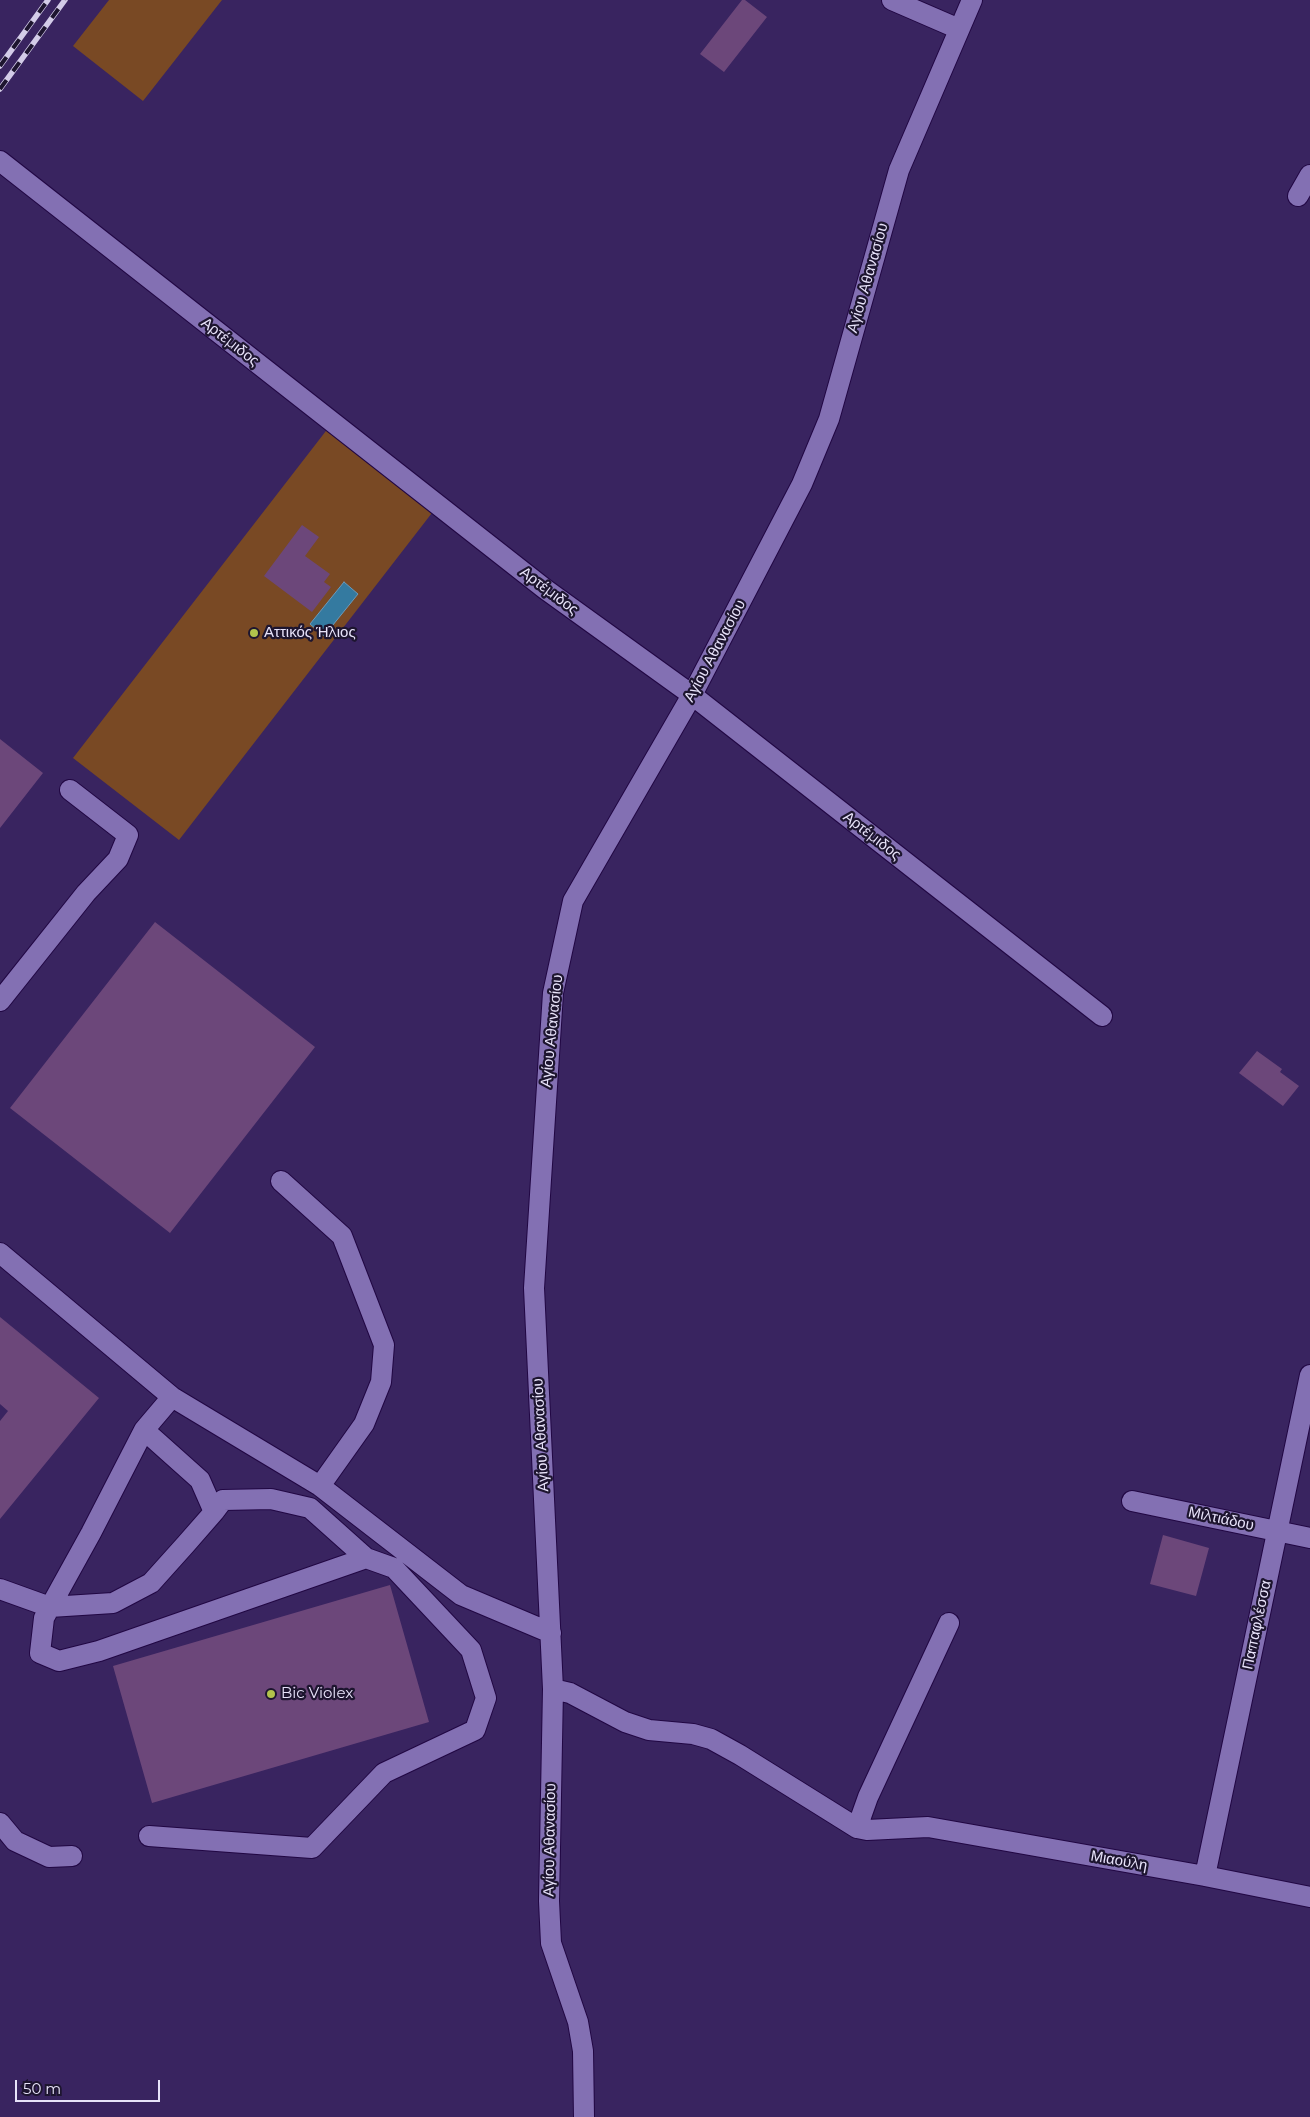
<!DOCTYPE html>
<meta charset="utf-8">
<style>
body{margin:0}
#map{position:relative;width:1310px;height:2117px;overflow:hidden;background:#392460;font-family:Montserrat,sans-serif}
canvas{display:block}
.scale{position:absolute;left:15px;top:2080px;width:145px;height:22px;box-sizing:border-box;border:2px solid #e8e3fa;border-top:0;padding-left:6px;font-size:15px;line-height:18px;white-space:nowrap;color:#e8e3fa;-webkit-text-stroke:4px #1d152f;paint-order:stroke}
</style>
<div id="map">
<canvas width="1310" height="2117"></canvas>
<div class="scale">50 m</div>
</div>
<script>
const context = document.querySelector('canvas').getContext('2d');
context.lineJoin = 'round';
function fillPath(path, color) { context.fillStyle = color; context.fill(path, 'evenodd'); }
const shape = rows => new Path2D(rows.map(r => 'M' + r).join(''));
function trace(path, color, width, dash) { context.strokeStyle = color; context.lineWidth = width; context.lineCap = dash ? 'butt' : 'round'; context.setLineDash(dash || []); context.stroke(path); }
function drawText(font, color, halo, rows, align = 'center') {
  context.font = font + ' Montserrat,sans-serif'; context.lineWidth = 4.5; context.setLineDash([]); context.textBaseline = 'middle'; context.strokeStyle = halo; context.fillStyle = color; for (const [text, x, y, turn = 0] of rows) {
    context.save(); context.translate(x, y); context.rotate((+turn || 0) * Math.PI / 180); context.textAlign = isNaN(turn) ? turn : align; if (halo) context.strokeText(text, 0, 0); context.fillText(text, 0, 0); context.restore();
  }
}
const green = shape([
 [109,0,222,0,143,101,73,46],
 [329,427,435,509,179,840,73,758]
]);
const water = shape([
 [344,582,358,594,324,636,310,624,344,582]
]);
const building = shape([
 [742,0,745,0,767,17,724,72,700,54],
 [302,525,319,537,305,556,330,574,324,582,331,587,312,612,264,576],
 [0,739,43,773,0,828],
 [155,922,315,1047,170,1233,10,1108],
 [1257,1051,1282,1069,1280,1072,1299,1086,1283,1106,1239,1073],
 [0,1317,99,1398,0,1519,0,1421,8,1411,0,1404],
 [1163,1535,1209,1548,1196,1596,1150,1584],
 [390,1585,429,1722,152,1803,113,1666]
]);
const minor = shape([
 [892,0,959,29],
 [0,161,545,589,692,695,1102,1016],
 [1298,196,1310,175],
 [0,1001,86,893,118,859,128,835,70,790],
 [281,1181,342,1236,384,1345,381,1382,364,1424,320,1486],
 [0,1253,172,1397,320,1486,461,1595,551,1633],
 [1132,1501,1310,1538],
 [214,1512,223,1500,271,1499,310,1508,366,1558],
 [0,1589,50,1607,113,1603,151,1583,186,1544,214,1512,200,1480,144,1430],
 [553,1689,570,1693,625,1722,649,1730,693,1734,711,1739,740,1755,857,1828,867,1830,928,1827,1205,1876,1310,1897],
 [0,1823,15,1841,49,1857,72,1856],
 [857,1828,868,1797,949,1623],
 [149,1836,312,1848,384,1773,475,1730,486,1698,471,1650,394,1568,366,1558,99,1651,59,1661,40,1653,44,1618,91,1533,144,1430,172,1397],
 [1205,1876,1310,1375],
 [584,2117,583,2051,578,2022,551,1943,549,1901,553,1689,534,1288,553,993,573,901,692,695,802,484,829,419,899,170,972,0]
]);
const rail = shape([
 [0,66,48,0],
 [0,89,65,0]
]);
const markers = [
 [254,633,5,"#b2c34c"],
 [271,1694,5,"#b2c34c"]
];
const streetNames = [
 ["Αγίου Αθανασίου",868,278,-74],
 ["Αρτέμιδος",230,342,38],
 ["Αρτέμιδος",549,591,37],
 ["Αγίου Αθανασίου",715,651,-62],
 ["Αρτέμιδος",872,836,38],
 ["Αγίου Αθανασίου",552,1031,-84],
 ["Αγίου Αθανασίου",541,1435,-93],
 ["Μιλτιάδου",1221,1519,12],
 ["Παπαφλέσσα",1257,1625,-78],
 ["Αγίου Αθανασίου",550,1840,-89],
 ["Μιαούλη",1119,1861,10]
];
const poiNames = [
 ["Αττικός Ήλιος",264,633],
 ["Bic Violex",281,1694]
];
fillPath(green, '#794924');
fillPath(water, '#347aa0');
trace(water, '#6a9abb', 1);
fillPath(building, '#6c477a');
trace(minor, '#210743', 22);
trace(minor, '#8370b3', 20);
trace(rail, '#d3cce8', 5.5);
trace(rail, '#1d152f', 4, [11]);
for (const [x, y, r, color] of markers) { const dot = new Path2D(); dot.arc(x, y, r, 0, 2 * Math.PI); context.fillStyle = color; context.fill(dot); trace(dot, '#1d152f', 2); }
drawText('15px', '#e8e3fa', '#1d152f', streetNames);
drawText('15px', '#e8e3fa', '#1d152f', poiNames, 'left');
</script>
